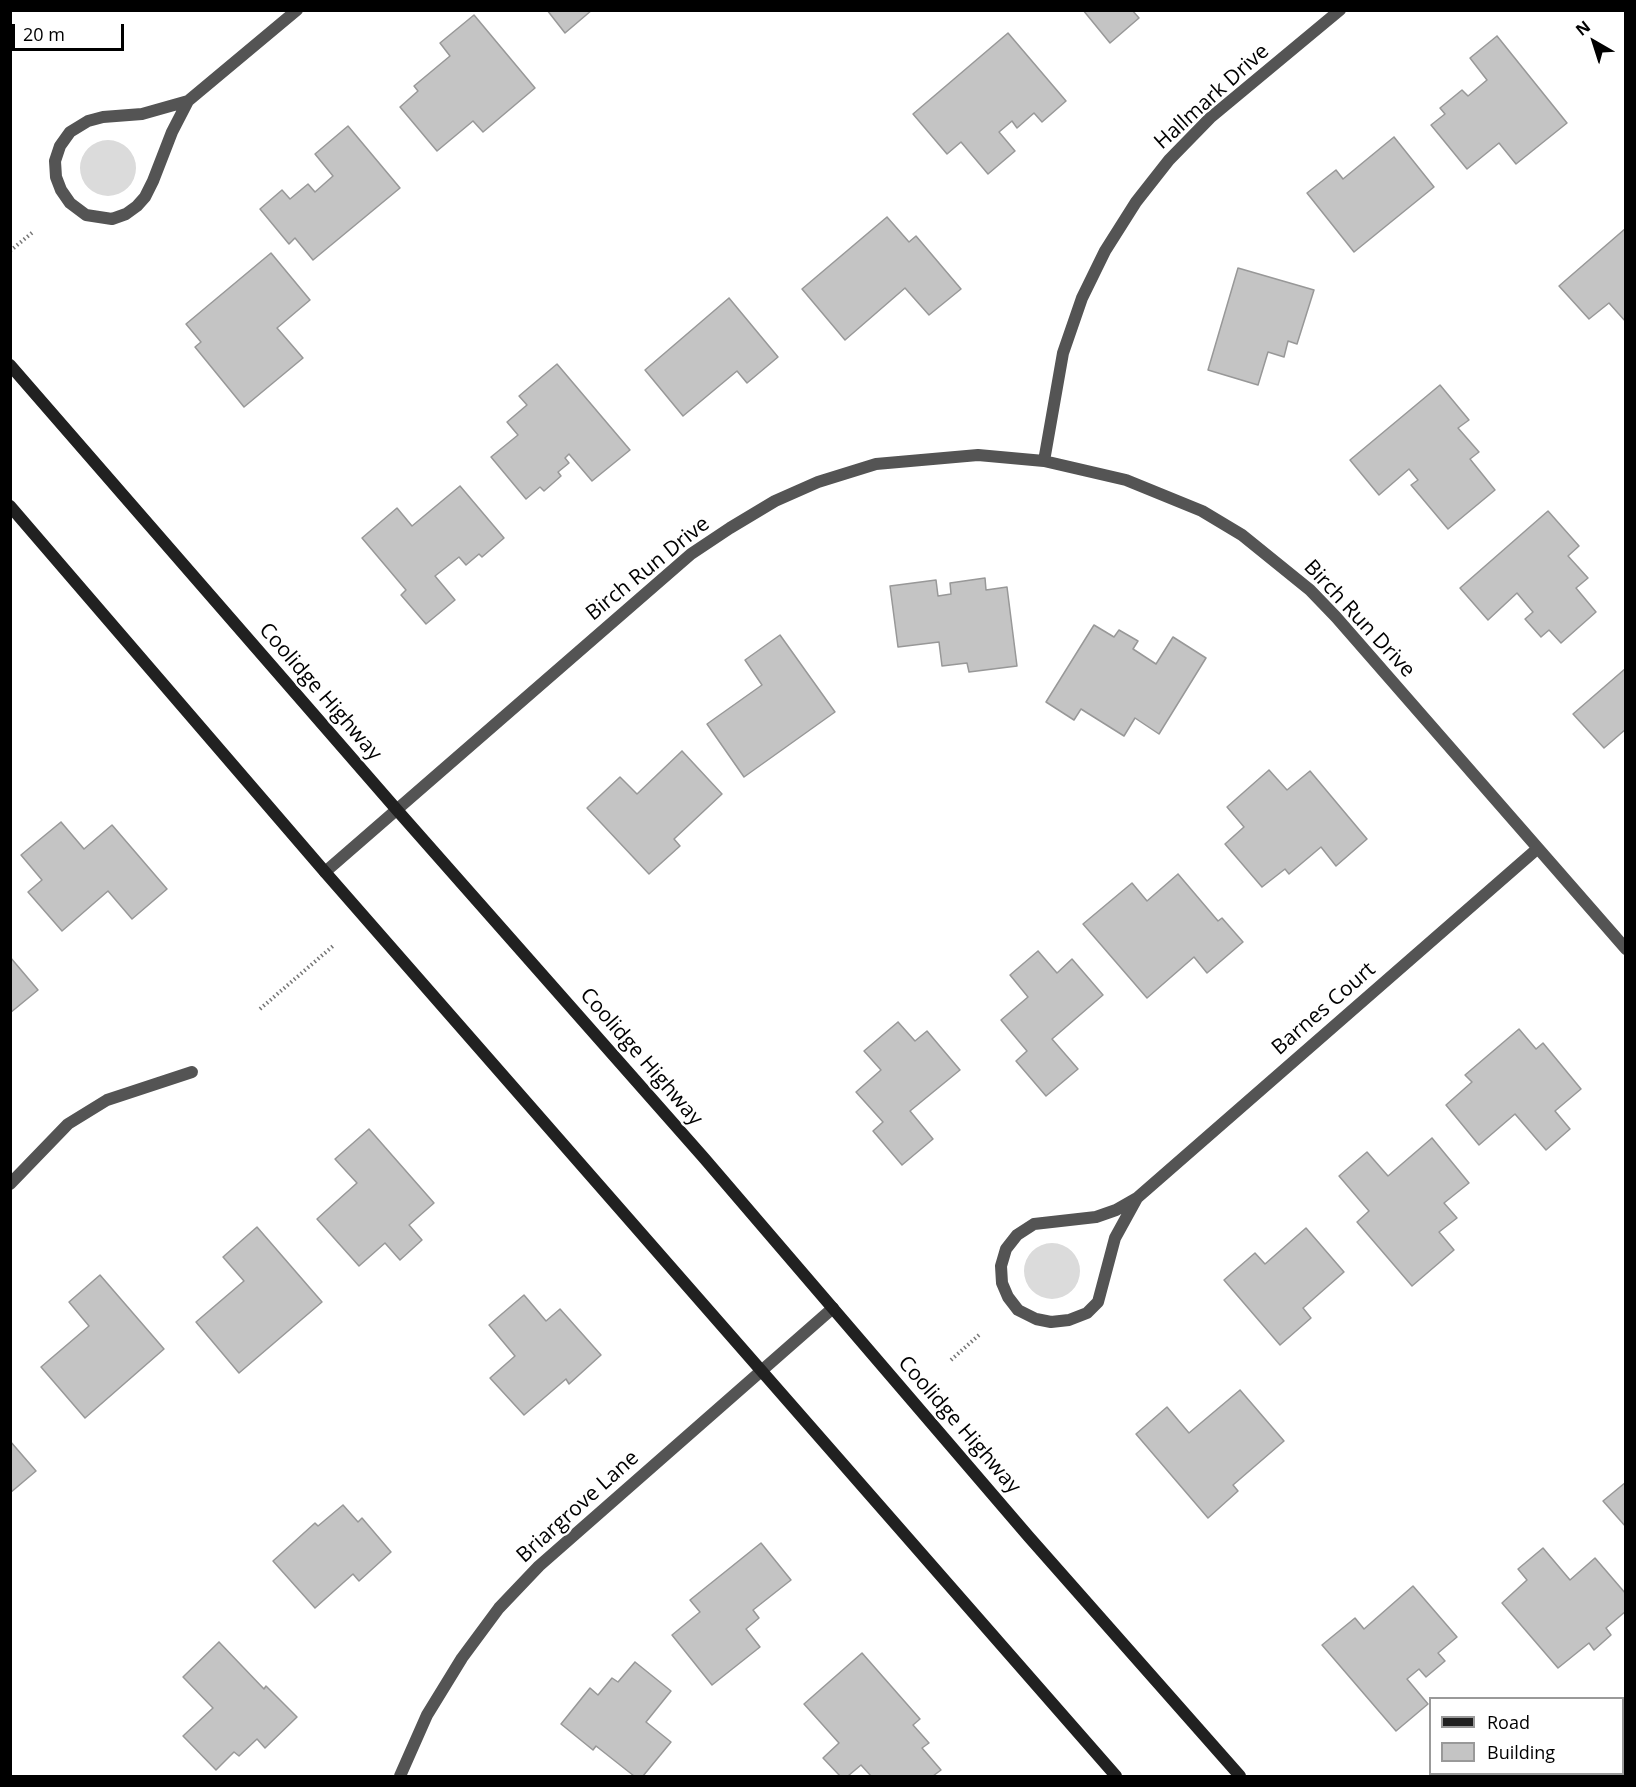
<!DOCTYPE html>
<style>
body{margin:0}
#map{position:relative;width:1636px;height:1787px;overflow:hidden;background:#fff;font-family:"Open Sans",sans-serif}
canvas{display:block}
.frame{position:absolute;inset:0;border:12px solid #000;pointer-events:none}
.legend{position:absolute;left:1429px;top:1697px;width:195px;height:78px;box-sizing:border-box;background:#fff;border:2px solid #999;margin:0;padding:8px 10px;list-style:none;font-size:18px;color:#000}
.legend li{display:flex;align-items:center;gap:12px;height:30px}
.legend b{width:30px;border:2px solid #999}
.north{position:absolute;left:1564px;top:12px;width:60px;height:60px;-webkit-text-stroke:4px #fff;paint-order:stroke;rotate:321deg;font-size:16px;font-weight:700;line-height:24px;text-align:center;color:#000}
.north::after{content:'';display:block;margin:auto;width:21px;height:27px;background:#000;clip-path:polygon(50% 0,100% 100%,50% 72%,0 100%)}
.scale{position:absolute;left:12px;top:24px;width:112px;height:27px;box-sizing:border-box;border:3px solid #000;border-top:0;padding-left:8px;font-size:18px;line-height:21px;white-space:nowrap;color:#000;-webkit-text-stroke:4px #fff;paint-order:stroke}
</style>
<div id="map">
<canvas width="1636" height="1787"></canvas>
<div class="frame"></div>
<ul class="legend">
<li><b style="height:8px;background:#212121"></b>Road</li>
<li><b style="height:16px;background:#c4c4c4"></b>Building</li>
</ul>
<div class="north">N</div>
<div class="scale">20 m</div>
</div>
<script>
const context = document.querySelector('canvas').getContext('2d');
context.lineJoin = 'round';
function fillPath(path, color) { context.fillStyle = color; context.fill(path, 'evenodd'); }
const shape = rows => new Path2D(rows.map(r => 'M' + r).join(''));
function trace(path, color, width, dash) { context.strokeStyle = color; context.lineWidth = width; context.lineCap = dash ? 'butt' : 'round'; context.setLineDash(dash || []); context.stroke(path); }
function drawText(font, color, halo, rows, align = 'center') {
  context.font = font + ' "Open Sans",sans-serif'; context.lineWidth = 5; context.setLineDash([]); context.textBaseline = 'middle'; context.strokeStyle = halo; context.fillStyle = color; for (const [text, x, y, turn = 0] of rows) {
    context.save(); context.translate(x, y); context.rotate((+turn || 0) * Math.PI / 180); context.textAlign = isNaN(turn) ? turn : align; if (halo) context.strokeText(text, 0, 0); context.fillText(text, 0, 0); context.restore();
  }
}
const green = shape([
 '80 168a28 28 0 1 1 56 0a28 28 0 1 1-56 0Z',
 '1024 1271a28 28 0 1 1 56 0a28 28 0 1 1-56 0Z'
]);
const building = shape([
 [547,10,592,10,565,33,547,10],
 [1083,10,1132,10,1139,18,1110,43,1083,10],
 [474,15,535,88,483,132,473,121,437,151,400,107,418,91,414,86,450,56,440,43,474,15],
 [1008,33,1066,101,1042,122,1034,113,1017,128,1012,121,999,132,1015,151,988,174,961,142,947,154,913,114,1008,33],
 [1497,36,1567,123,1516,164,1499,143,1467,169,1431,125,1445,114,1440,108,1462,90,1468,96,1487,80,1470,58,1497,36],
 [348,126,400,188,313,260,295,238,289,244,260,209,282,190,290,199,308,184,315,192,333,176,315,154,348,126],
 [1394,137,1434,187,1354,252,1307,193,1336,170,1343,179,1394,137],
 [887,217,909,242,916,236,961,289,929,315,905,288,845,340,802,289,887,217],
 [1626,228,1626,322,1609,303,1589,319,1559,286,1626,228],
 [271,253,310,300,277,328,303,358,244,407,195,347,201,342,186,324,271,253],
 [1238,268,1314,290,1297,344,1288,341,1284,357,1268,352,1258,385,1208,370,1238,268],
 [729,298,778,357,747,383,737,371,683,416,645,370,729,298],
 [557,364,630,450,592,481,569,454,565,458,569,463,558,472,561,476,544,491,540,487,526,499,491,457,518,435,507,422,527,405,519,396,557,364],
 [1440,385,1469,420,1458,428,1479,452,1470,459,1495,490,1448,529,1411,485,1418,480,1409,469,1379,495,1350,460,1440,385],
 [460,486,504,538,482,557,479,554,466,565,459,557,435,576,455,600,426,624,401,595,406,590,362,538,397,508,412,526,460,486],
 [1548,511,1579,546,1568,556,1588,578,1576,588,1596,612,1561,643,1549,630,1541,637,1525,619,1533,612,1517,593,1488,620,1460,588,1548,511],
 [985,578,986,590,1007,587,1017,666,969,672,967,663,942,666,939,642,898,647,890,586,936,580,938,596,951,594,950,583,985,578],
 [1094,625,1114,637,1119,630,1138,641,1133,649,1156,664,1173,637,1206,658,1159,734,1135,718,1124,736,1081,709,1074,720,1046,702,1094,625],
 [780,635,835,712,744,777,707,724,762,685,745,660,780,635],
 [1626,668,1626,729,1604,748,1573,714,1626,668],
 [682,751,722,794,674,839,680,846,649,874,587,808,620,777,637,794,682,751],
 [1269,770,1287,790,1310,771,1367,839,1336,866,1321,847,1289,874,1285,869,1262,887,1225,844,1244,827,1227,807,1269,770],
 [61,822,84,849,112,825,167,889,132,919,108,891,62,931,28,892,42,880,21,855,61,822],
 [1178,874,1218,921,1222,918,1243,942,1207,973,1194,957,1147,998,1083,924,1132,883,1147,901,1178,874],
 [1038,951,1057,973,1072,959,1103,995,1052,1039,1078,1069,1046,1096,1016,1061,1027,1051,1001,1020,1028,997,1010,975,1038,951],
 [10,957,38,990,10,1013,10,957],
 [898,1022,915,1041,927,1031,960,1070,910,1111,933,1139,902,1165,873,1131,883,1122,856,1092,881,1070,864,1051,898,1022],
 [1519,1029,1536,1049,1543,1043,1581,1089,1555,1111,1570,1129,1546,1150,1515,1114,1479,1145,1446,1105,1472,1082,1465,1075,1519,1029],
 [369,1129,434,1203,409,1225,422,1240,400,1260,385,1243,359,1266,317,1219,357,1183,335,1159,369,1129],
 [1432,1138,1469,1183,1444,1203,1457,1218,1439,1232,1454,1250,1412,1286,1357,1222,1369,1211,1339,1176,1367,1152,1388,1176,1432,1138],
 [257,1227,322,1302,239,1373,196,1322,244,1281,223,1257,257,1227],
 [1306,1228,1344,1272,1303,1308,1311,1318,1280,1345,1224,1280,1255,1253,1265,1264,1306,1228],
 [100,1275,164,1349,85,1418,41,1367,89,1326,69,1302,100,1275],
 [524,1295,546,1321,560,1309,601,1355,569,1384,566,1379,524,1415,490,1378,515,1356,489,1325,524,1295],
 [1240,1390,1284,1441,1233,1485,1238,1491,1208,1518,1136,1434,1167,1407,1189,1433,1240,1390],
 [10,1441,36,1471,10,1493,10,1441],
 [1626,1482,1626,1527,1603,1501,1626,1482],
 [343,1505,358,1522,362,1518,391,1552,359,1581,353,1574,315,1608,273,1561,315,1523,318,1526,343,1505],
 [761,1543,791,1580,753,1610,759,1618,746,1629,760,1647,712,1685,672,1635,700,1612,690,1600,761,1543],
 [1543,1548,1570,1580,1595,1558,1626,1594,1626,1611,1606,1628,1611,1635,1594,1650,1589,1643,1558,1668,1502,1603,1527,1580,1518,1569,1543,1548],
 [1413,1586,1457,1637,1438,1653,1445,1661,1426,1677,1419,1669,1407,1679,1428,1704,1396,1731,1322,1645,1355,1618,1364,1629,1413,1586],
 [219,1642,264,1689,266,1686,297,1717,265,1748,257,1739,239,1756,234,1752,216,1770,183,1736,213,1708,183,1677,219,1642],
 [862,1653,920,1719,913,1725,929,1743,922,1748,941,1770,933,1776,871,1776,861,1765,848,1776,840,1776,823,1758,839,1743,804,1704,862,1653],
 [635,1662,671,1691,646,1722,671,1742,643,1776,634,1776,596,1746,593,1750,561,1724,590,1688,598,1695,612,1678,618,1682,635,1662]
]);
const path = shape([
 [10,251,33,232],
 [260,1009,333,946],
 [951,1360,979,1335]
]);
const minor = shape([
 [188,101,172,132,153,181,145,197,137,206,126,214,112,219,86,215,70,203,61,190,56,177,55,161,60,146,70,132,88,121,103,117,142,114,188,101,297,10],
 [1044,461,1063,353,1082,298,1105,251,1136,202,1169,160,1210,118,1340,10],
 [325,872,691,554,730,528,775,501,818,482,876,464,978,455,1044,461,1126,480,1202,511,1242,535,1310,590,1336,617,1626,949],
 [10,1184,68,1124,107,1100,192,1072],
 [1137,1198,1115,1238,1098,1302,1087,1313,1069,1320,1051,1322,1036,1319,1018,1310,1008,1297,1002,1283,1001,1266,1006,1249,1017,1235,1034,1224,1096,1217,1116,1210,1137,1198,1537,849],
 [400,1776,427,1715,462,1658,499,1608,539,1566,833,1308]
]);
const secondary = shape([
 [10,365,397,810,704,1158,1029,1537,1240,1776],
 [10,506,325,872,1116,1776]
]);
const streetNames = [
 ["Hallmark Drive",1212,97,-42],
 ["Birch Run Drive",648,569,-39],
 ["Birch Run Drive",1359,619,47],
 ["Coolidge Highway",320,692,49],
 ["Barnes Court",1324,1009,-41],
 ["Coolidge Highway",641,1057,49],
 ["Coolidge Highway",959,1425,49],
 ["Briargrove Lane",578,1507,-42]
];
fillPath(green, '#dbdbdb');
fillPath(building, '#c4c4c4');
trace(building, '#989898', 1.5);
trace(path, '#767676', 4, [1.5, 3]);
trace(minor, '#545454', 12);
trace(secondary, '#212121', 12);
drawText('21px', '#000', '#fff', streetNames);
</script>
